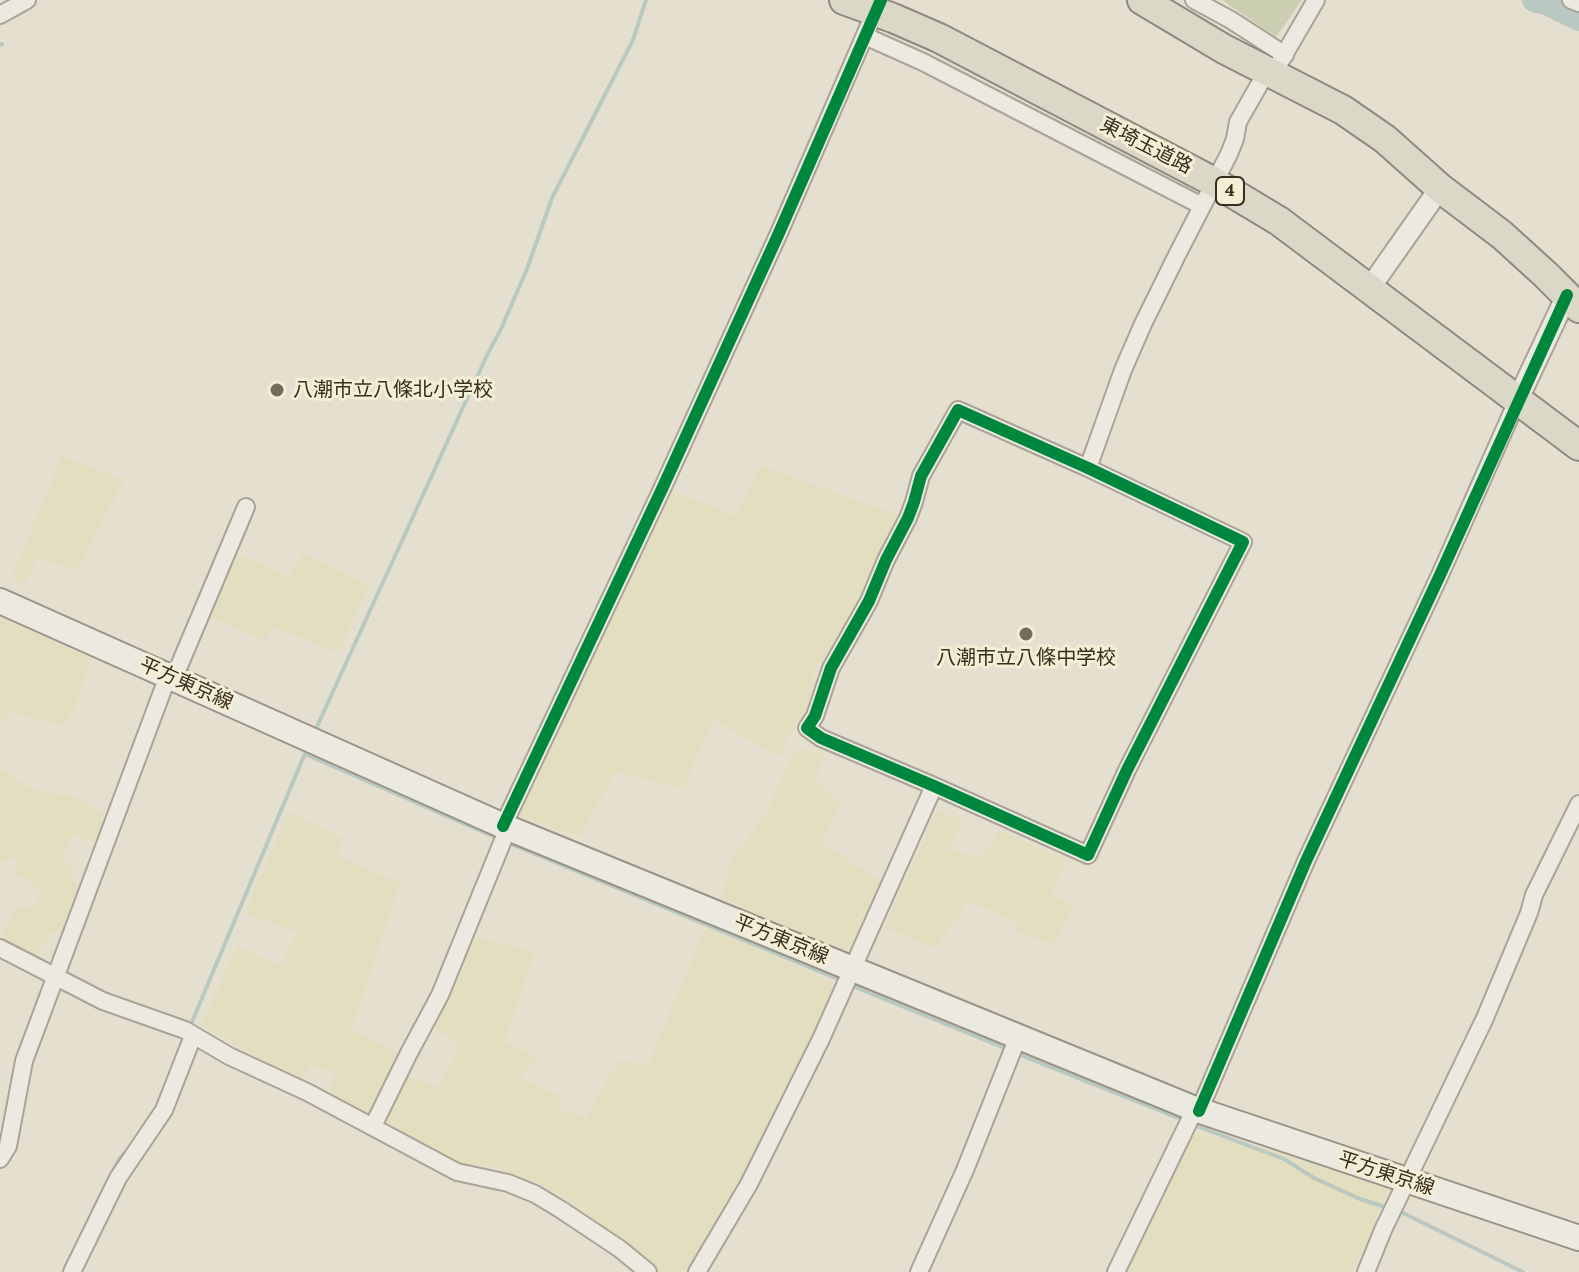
<!DOCTYPE html>
<meta charset="utf-8">
<style>
body{margin:0}
canvas{display:block;background:#e4dfce}
</style>
<canvas width="1579" height="1272"></canvas>
<script>
const context = document.querySelector('canvas').getContext('2d');
context.lineJoin = 'round';
function fillPath(path, color) { context.fillStyle = color; context.fill(path, 'evenodd'); }
const shape = rows => new Path2D(rows.map(r => 'M' + r).join(''));
function trace(path, color, width, dash) { context.strokeStyle = color; context.lineWidth = width; context.lineCap = dash ? 'butt' : 'round'; context.setLineDash(dash || []); context.stroke(path); }
function drawText(font, color, halo, rows, align = 'center') {
  context.font = font + ' Lora,"Noto Sans JP",serif'; context.lineWidth = 6; context.setLineDash([]); context.textBaseline = 'middle'; context.strokeStyle = halo; context.fillStyle = color; for (const [text, x, y, turn = 0] of rows) {
    context.save(); context.translate(x, y); context.rotate((+turn || 0) * Math.PI / 180); context.textAlign = isNaN(turn) ? turn : align; if (halo) context.strokeText(text, 0, 0); context.fillText(text, 0, 0); context.restore();
  }
}
const farmland = shape([
 [62,456,124,480,78,570,37,558,25,584,11,579],
 [761,466,899,515,875,561,851,615,816,668,805,713,788,735,780,757,714,720,682,789,616,771,580,837,518,816,673,491,736,516],
 [231,551,288,576,302,553,369,585,339,653,273,627,265,641,205,614],
 [0,615,92,659,75,709,62,726,11,712,0,726],
 [797,747,824,755,815,781,840,803,821,843,885,883,855,943,844,950,721,899,732,857,765,815],
 [0,768,28,787,51,794,72,795,104,814,97,843,73,834,62,858,73,869,71,880,78,886,63,934,53,930,35,957,1,936,17,906,33,908,43,890,12,872,18,862,11,857,0,864],
 [937,811,962,819,950,849,981,859,999,830,1066,860,1050,893,1074,906,1055,944,1016,932,1019,923,968,901,936,948,884,927],
 [288,812,342,837,338,856,400,883,352,1030,399,1053,366,1115,329,1097,335,1073,309,1065,302,1082,201,1025,237,946,280,966,297,932,245,913],
 [706,926,834,983,807,1050,761,1146,719,1220,690,1266,682,1272,662,1272,566,1198,533,1181,493,1166,453,1164,384,1126,381,1119,403,1074,437,1087,461,1046,429,1024,457,977,470,936,535,952,505,1042,538,1057,520,1079,560,1095,559,1110,586,1118,619,1060,648,1066],
 [1194,1132,1271,1150,1390,1188,1352,1272,1124,1272,1129,1255,1163,1196]
]);
const cemetery = shape([
 [1222,0,1302,0,1276,37]
]);
const stream = shape([
 [0,45,2,44],
 [314,733,487,355,501,329,527,269,552,198,633,40,646,0],
 [305,754,497,838],
 [511,844,840,980],
 [850,985,1007,1049],
 [189,1029,306,751],
 [1018,1054,1183,1120],
 [1194,1125,1284,1159,1314,1178,1360,1199,1388,1208],
 [113,1171,119,1159,129,1149],
 [1397,1210,1523,1272]
]);
const river = shape([
 [1534,0,1548,4,1579,19]
]);
const minor = shape([
 [1194,0,1231,20,1285,55],
 [1571,0,1579,3],
 [0,15,27,0],
 [865,36,923,62,1202,206],
 [1280,62,1316,0],
 [958,410,1088,468,1243,542,1127,770,1088,855,934,786,821,738,807,728,815,716,831,668,869,601,886,560,908,518,914,502,921,476,958,410],
 [1088,468,1123,370,1143,324,1177,255,1229,154,1235,139,1238,122,1267,71],
 [174,678,246,507],
 [503,826,662,489,779,233,878,5],
 [0,948,103,1001,185,1030,229,1056,307,1092,457,1172,508,1183,535,1194,560,1209,620,1249,648,1272],
 [1199,1111,1306,861,1440,575,1518,399],
 [373,1126,409,1053,440,995,508,828],
 [0,1159,8,1146,24,1061,168,676],
 [72,1272,118,1178,164,1110,193,1036],
 [697,1272,749,1184,821,1039,934,786],
 [919,1272,965,1170,1018,1037],
 [1116,1272,1195,1109],
 [1366,1272,1383,1230,1485,1018,1529,913,1534,895,1579,804]
]);
const tertiary = shape([
 [1369,289,1440,188],
 [1518,399,1567,295]
]);
const secondary = shape([
 [0,601,508,828,1195,1109,1579,1238]
]);
const trunk = shape([
 [844,0,893,18,939,38,1214,182,1279,221,1579,446],
 [1142,0,1224,49,1343,110,1385,139,1440,188,1502,235,1546,275,1579,308]
]);
const cycleway = shape([
 [958,410,1088,468,1243,542,1127,770,1088,855,934,786,821,738,807,728,815,716,831,668,869,601,886,560,908,518,914,502,921,476,958,410],
 [503,826,662,489,779,233,881,0],
 [1199,1111,1306,861,1440,575,1567,295]
]);
const markers = [
 [277,390,8,"#746b5d"],
 [1026,634,8,"#746b5d"]
];
const shields = [
 [1230,191,28]
];
const shieldNames = [
 ["4",1230,191]
];
const streetNames = [
 ["東埼玉道路",1146,146,27],
 ["平方東京線",186,684,24],
 ["平方東京線",781,940,22],
 ["平方東京線",1386,1174,18]
];
const poiNames = [
 ["八潮市立八條北小学校",293,390],
 ["八潮市立八條中学校",1026,658,"center"]
];
fillPath(farmland, '#e3dec0');
fillPath(cemetery, '#ccceb1');
trace(stream, '#b9c9c1', 4);
trace(river, '#b9c9c1', 24);
trace(minor, '#a9a497', 20);
trace(tertiary, '#a9a497', 24);
trace(secondary, '#999487', 28);
trace(trunk, '#8f897e', 32);
trace(minor, '#ece9e0', 16);
trace(tertiary, '#ece9e0', 20);
trace(secondary, '#ece9e0', 24);
trace(trunk, '#dcd8c8', 28);
trace(cycleway, '#00873e', 12);
for (const [x, y, r, color] of markers) { const dot = new Path2D(); dot.arc(x, y, r, 0, 2 * Math.PI); context.fillStyle = color; context.fill(dot); trace(dot, '#f4eed5', 3); }
for (const [x, y, w] of shields) { const box = new Path2D(); box.roundRect(x - w / 2, y - 14, w, 28, 6); context.fillStyle = '#f4eed5'; context.fill(box); trace(box, '#382d20', 2); }
drawText('bold 18px', '#382d20', null, shieldNames);
drawText('20px', '#382d20', '#f4eed5', streetNames);
drawText('20px', '#382d20', '#f4eed5', poiNames, 'left');
</script>
